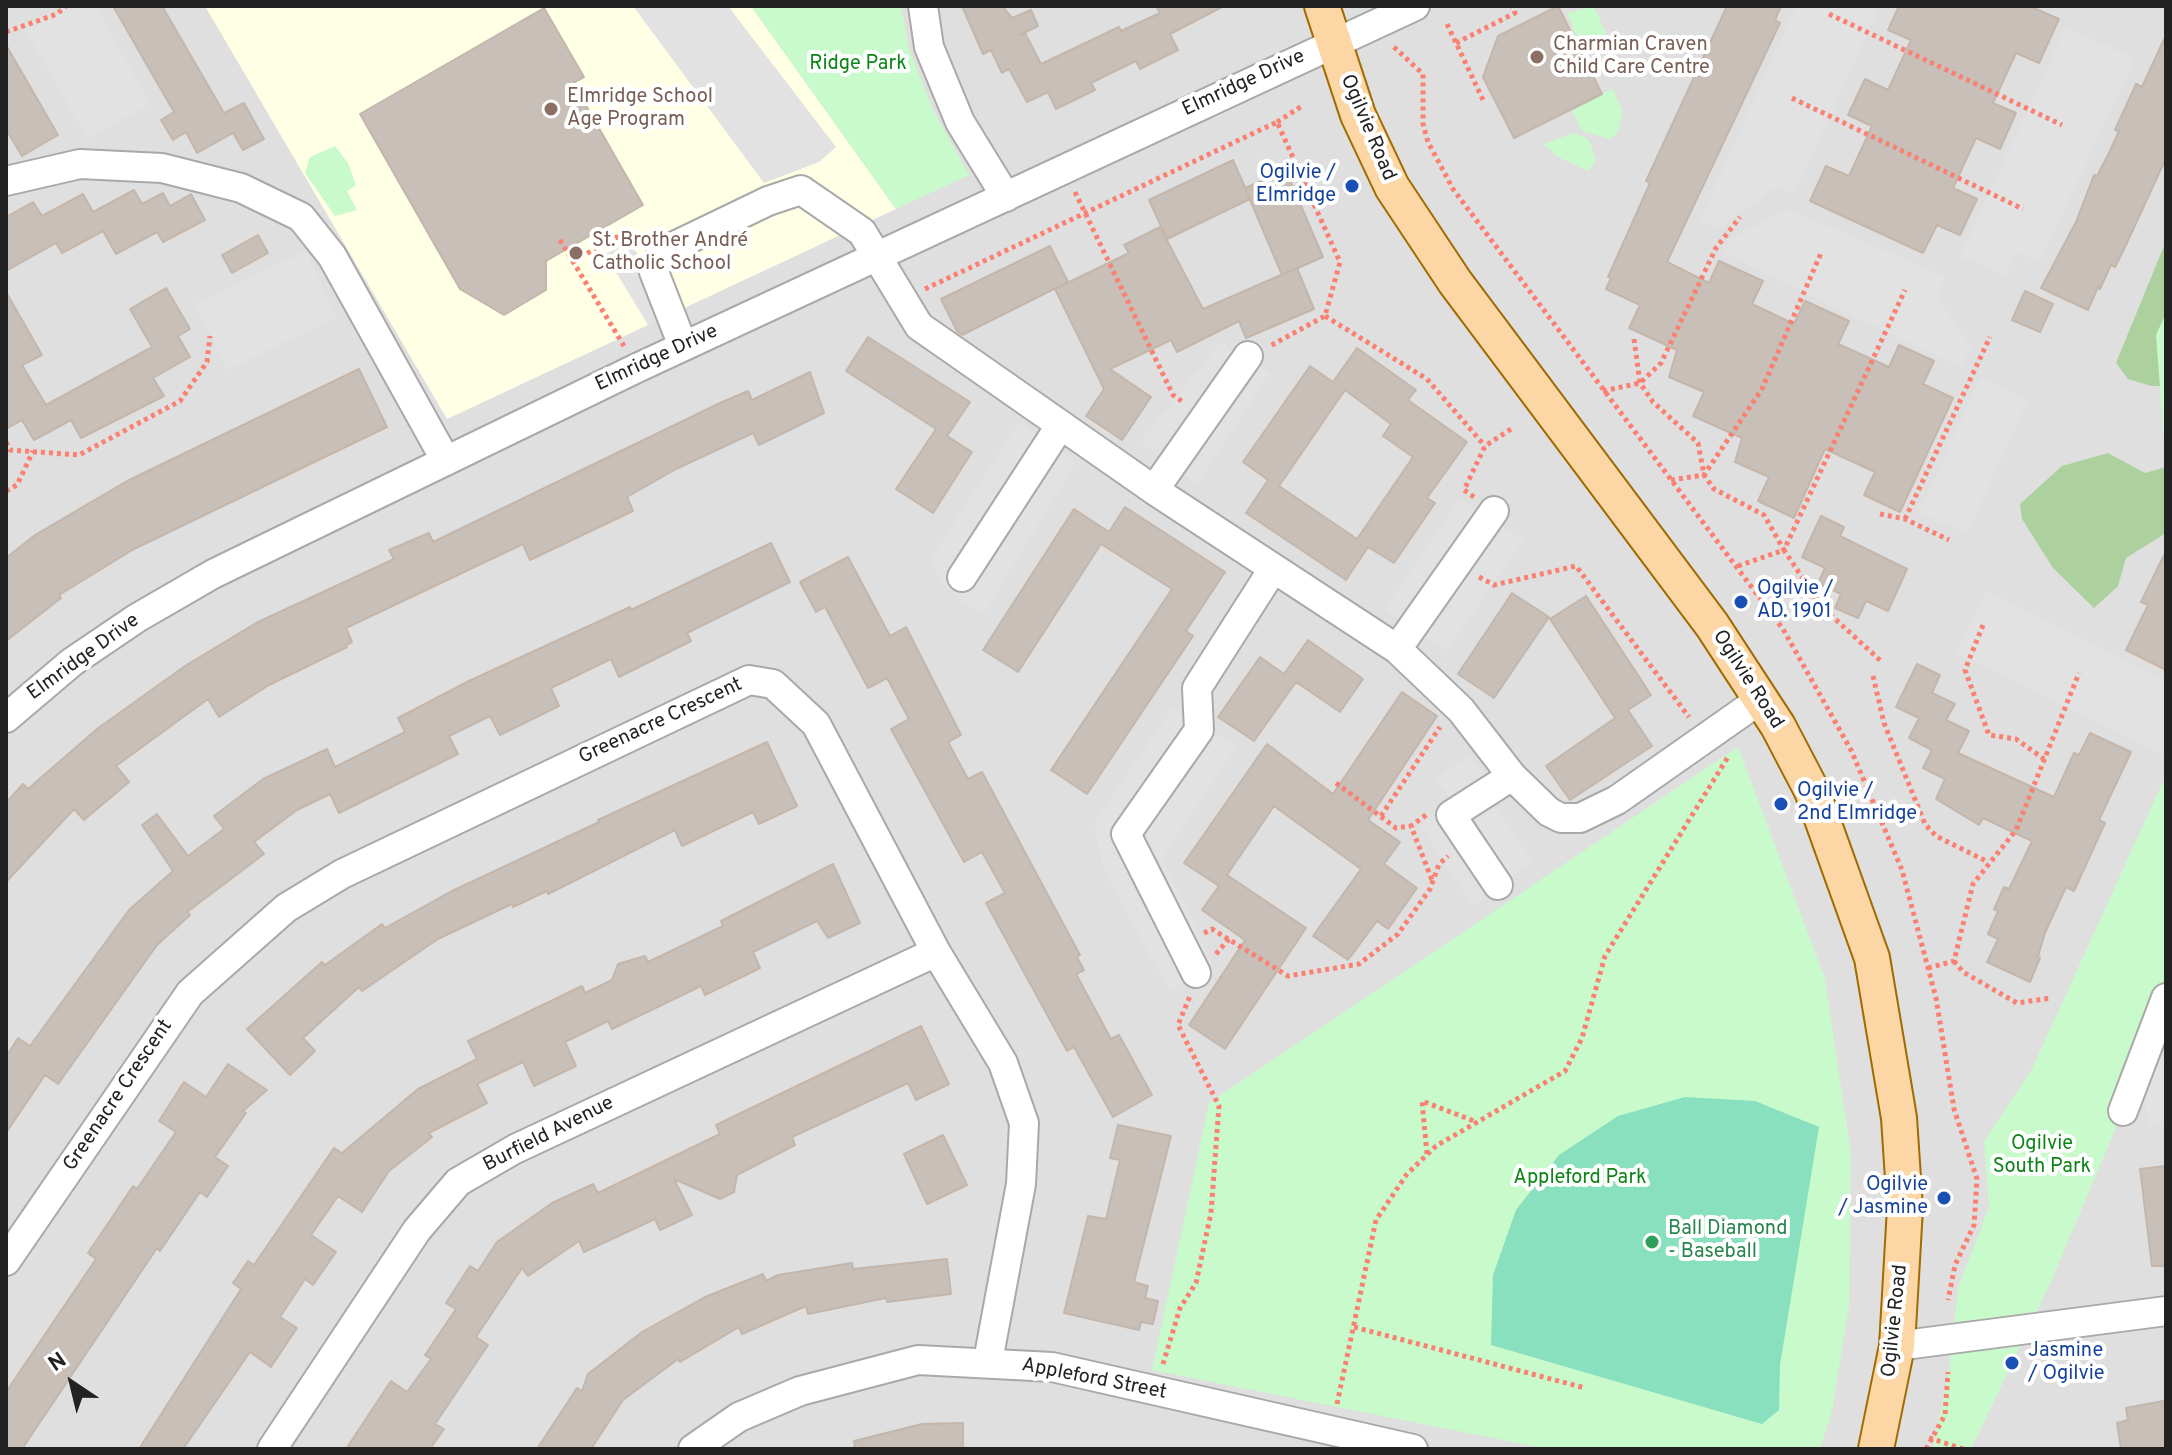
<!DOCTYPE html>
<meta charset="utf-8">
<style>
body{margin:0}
#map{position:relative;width:2172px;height:1455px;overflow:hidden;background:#f2efe9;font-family:Overpass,sans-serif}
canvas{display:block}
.frame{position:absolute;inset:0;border:8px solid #222;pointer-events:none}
.north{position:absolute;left:32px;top:1343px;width:80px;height:80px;-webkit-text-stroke:6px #fff;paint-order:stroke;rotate:325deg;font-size:22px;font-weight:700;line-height:32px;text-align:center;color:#222}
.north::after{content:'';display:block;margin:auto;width:28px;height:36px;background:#222;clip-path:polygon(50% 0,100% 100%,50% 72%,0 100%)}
</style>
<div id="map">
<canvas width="2172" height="1455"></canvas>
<div class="frame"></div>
<div class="north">N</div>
</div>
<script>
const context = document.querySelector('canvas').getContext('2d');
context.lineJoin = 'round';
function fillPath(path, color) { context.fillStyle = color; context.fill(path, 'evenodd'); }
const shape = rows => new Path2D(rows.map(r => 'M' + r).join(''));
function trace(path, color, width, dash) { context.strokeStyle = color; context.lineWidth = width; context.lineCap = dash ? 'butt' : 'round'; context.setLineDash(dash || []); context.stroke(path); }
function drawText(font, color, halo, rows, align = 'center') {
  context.font = font + ' Overpass,sans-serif'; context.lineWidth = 8; context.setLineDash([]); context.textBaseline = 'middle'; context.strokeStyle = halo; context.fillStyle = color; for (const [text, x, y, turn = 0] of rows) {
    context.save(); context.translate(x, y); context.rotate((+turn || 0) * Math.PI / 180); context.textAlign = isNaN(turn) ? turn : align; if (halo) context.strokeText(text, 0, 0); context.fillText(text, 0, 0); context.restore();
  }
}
const residential = shape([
 [6,6,2166,6,2166,1449,6,1449]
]);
const education = shape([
 [205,6,751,6,896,209,447,419]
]);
const forest = shape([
 [2166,241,2166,386,2151,386,2128,379,2116,363],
 [2108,453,2145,473,2166,467,2166,533,2126,558,2118,586,2094,608,2053,568,2022,519,2020,504,2062,466]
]);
const park = shape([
 [751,6,901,6,909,49,933,110,969,175,896,209],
 [1594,6,1606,34,1579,42,1567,13],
 [1613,89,1623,113,1617,133,1609,139,1582,131,1571,108],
 [1574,133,1589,140,1596,160,1588,171,1558,157,1544,144],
 [335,146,348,163,356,185,347,191,357,210,335,216,305,173,310,157],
 [2166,313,2166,466,2156,335],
 [1738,747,1825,979,1851,1155,1849,1305,1832,1411,1820,1449,1548,1449,1152,1370,1209,1103],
 [2166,775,2166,1009,2050,1284,1971,1449,1933,1449,1949,1371,1958,1288,1989,1207,1984,1141,2032,1069]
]);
const pitch = shape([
 [1685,1097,1755,1101,1819,1127,1780,1365,1779,1410,1762,1424,1491,1345,1493,1275,1516,1210,1559,1155,1618,1116]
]);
const parking = shape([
 [69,6,96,6,150,104,87,139,26,30],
 [633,6,728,6,836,147,819,162,764,183],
 [1796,6,1880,6,1795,193,1776,187,1721,228,1699,222],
 [2066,27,2135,59,2040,261,2016,253,2005,275,1960,256],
 [1787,209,1944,276,1938,297,1971,347,1960,367,1725,254,1730,239],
 [630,242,675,313,648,325,605,254],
 [306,251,337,317,227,370,195,304],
 [1221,342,1270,373,1197,484,1140,442],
 [1981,378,2028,400,1967,534,1919,512],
 [1020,421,1076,463,983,615,950,593,929,561],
 [1460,499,1524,540,1446,651,1384,610],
 [1987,591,2166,680,2166,749,2163,755,1956,652],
 [1172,708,1237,746,1162,858,1212,962,1170,992,1104,870,1094,824],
 [1469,755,1484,774,1493,804,1534,862,1473,906,1421,827,1449,796,1434,780],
 [2166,1052,2166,1124,2148,1126,2139,1055]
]);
const building = shape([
 [113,6,162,6,224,113,244,103,264,139,243,150,233,133,197,153,186,132,173,140,161,120,174,112,113,6],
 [962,6,1002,6,1012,18,1031,10,1038,26,1020,35,1025,33,1041,64,1119,27,1121,31,1160,13,1156,6,1224,6,1170,34,1178,50,1140,69,1136,61,1113,72,1091,83,1095,90,1056,109,1048,92,1027,102,1009,69,1002,73,991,50,983,54,962,6],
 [1558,6,1602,94,1514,138,1483,77,1498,36,1558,6],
 [1727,6,1781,6,1775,20,1780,23,1667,262,1709,283,1719,261,1763,281,1752,304,1794,324,1805,301,1849,321,1838,344,1889,367,1899,345,1934,361,1923,384,1953,398,1900,512,1864,495,1875,472,1825,449,1794,518,1758,501,1769,477,1735,462,1742,438,1693,416,1704,392,1669,377,1677,350,1629,328,1640,305,1606,289,1611,278,1608,277,1650,183,1646,181,1727,6],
 [1899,6,2029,6,2059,19,2039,63,2016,53,1993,103,2016,113,2000,149,1976,138,1953,188,1977,199,1960,235,1937,225,1923,253,1810,201,1826,166,1849,176,1872,126,1848,115,1865,79,1888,90,1911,40,1888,30,1899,6],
 [544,8,584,77,573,83,643,205,546,261,546,290,504,315,460,289,360,114,544,8],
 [2166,35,2166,158,2126,245,2115,267,2111,265,2100,289,2098,287,2088,310,2041,288,2076,222,2094,175,2097,176,2109,153,2119,131,2115,130,2136,84,2142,87,2166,35],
 [6,45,58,135,22,156,6,129,6,45],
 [1233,160,1250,199,1167,239,1149,200,1233,160],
 [1286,171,1323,257,1282,275,1245,188,1286,171],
 [134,190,142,204,163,193,170,206,191,194,205,220,163,242,157,232,116,254,103,231,62,253,56,243,6,271,6,217,33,202,42,216,83,194,93,212,134,190],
 [1160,227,1203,309,1297,268,1314,309,1246,338,1239,321,1177,352,1171,340,1110,369,1151,397,1122,440,1086,416,1104,389,1055,289,1129,253,1124,245,1160,227],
 [258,235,268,253,232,273,222,255,258,235],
 [1050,246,1068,282,962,335,957,331,941,299,1050,246],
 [166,288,190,329,178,336,190,357,153,378,164,396,81,438,71,420,34,440,22,420,6,429,6,292,42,355,22,365,46,405,152,347,130,309,166,288],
 [2025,291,2053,304,2040,332,2012,320,2025,291],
 [868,337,970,402,947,436,972,452,933,513,896,489,936,429,846,371,868,337],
 [1357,348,1416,390,1408,400,1467,442,1427,498,1435,503,1394,563,1368,547,1346,580,1246,513,1268,480,1243,462,1310,366,1333,382,1357,348],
 [1345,390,1391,424,1383,436,1413,457,1357,539,1279,486,1345,390],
 [359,369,387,427,134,549,59,595,61,598,6,641,6,558,35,535,127,481,359,369],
 [810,372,824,413,759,445,753,433,676,469,627,497,633,511,530,560,523,544,346,628,352,642,346,645,347,647,269,685,219,717,208,699,116,766,129,782,84,820,74,809,6,882,6,803,23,784,28,789,97,729,185,666,256,623,394,559,389,550,429,533,433,542,720,403,748,391,752,400,810,372],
 [1125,507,1225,572,1186,631,1193,636,1087,794,1051,770,1172,589,1101,544,1018,672,983,650,1074,509,1109,532,1125,507],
 [1821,516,1844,527,1840,536,1907,569,1888,611,1866,601,1858,618,1835,608,1841,594,1818,583,1825,568,1802,557,1821,516],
 [771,543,790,582,687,633,691,641,619,677,611,659,551,688,559,706,500,735,490,716,449,736,458,754,339,813,330,794,297,810,254,842,264,854,187,912,190,915,157,945,58,1084,45,1075,6,1133,6,1057,18,1038,30,1046,129,910,173,871,142,825,157,814,188,856,224,829,214,816,263,779,327,749,335,767,405,732,398,718,469,681,630,607,631,610,771,543],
 [2166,551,2166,670,2126,650,2148,605,2141,602,2166,551],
 [848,557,890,636,906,627,961,735,948,742,968,779,982,772,1080,955,1077,957,1084,970,1076,974,1111,1039,1119,1035,1152,1095,1113,1117,1074,1047,1067,1051,986,903,1005,893,982,852,964,862,891,729,909,719,887,678,868,688,825,607,816,612,800,582,848,557],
 [1512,593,1549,617,1494,698,1458,674,1512,593],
 [1586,596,1651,695,1628,710,1652,746,1570,800,1546,766,1615,718,1550,619,1586,596],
 [1308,640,1363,679,1340,712,1296,682,1254,741,1218,717,1260,657,1284,674,1308,640],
 [1917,664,1940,675,1932,693,1955,704,1946,720,1969,731,1958,753,2054,797,2074,753,2079,755,2090,733,2131,752,2099,820,2105,823,2074,891,2066,887,2045,933,2038,956,2040,958,2030,982,1987,962,1998,939,1988,934,1998,911,1994,909,2004,887,2009,889,2032,841,1983,818,1979,825,1936,799,1945,779,1923,768,1932,750,1909,738,1919,718,1896,707,1917,664],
 [1402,692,1437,716,1368,820,1400,842,1384,864,1417,888,1388,929,1377,921,1348,960,1313,936,1361,869,1274,806,1227,875,1306,928,1225,1049,1189,1025,1245,940,1202,910,1219,886,1184,863,1267,744,1333,794,1402,692],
 [767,742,797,806,759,824,753,812,682,846,675,830,548,894,547,891,513,907,512,904,438,939,362,991,359,987,303,1038,315,1051,290,1075,247,1029,322,962,325,965,382,924,385,928,450,892,599,822,598,820,767,742],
 [833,864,860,923,828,938,817,921,753,952,760,968,705,995,701,986,612,1029,608,1021,565,1042,576,1066,534,1086,523,1062,477,1084,487,1103,429,1133,432,1137,389,1171,362,1212,338,1196,311,1235,336,1252,313,1285,305,1279,280,1317,297,1328,271,1367,250,1352,183,1449,139,1449,241,1289,233,1283,248,1261,254,1265,334,1148,342,1153,418,1089,477,1059,468,1041,582,986,585,993,612,980,618,964,645,956,648,962,723,926,721,921,833,864],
 [921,1026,949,1084,916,1100,908,1083,792,1137,795,1145,737,1175,734,1192,720,1199,674,1179,692,1215,660,1230,655,1219,584,1252,579,1241,528,1276,522,1268,476,1337,488,1345,435,1424,444,1429,430,1449,346,1449,391,1381,407,1392,431,1359,425,1355,456,1309,446,1303,470,1266,478,1271,497,1242,552,1203,593,1184,598,1193,689,1149,720,1134,716,1125,921,1026],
 [228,1064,267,1090,243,1111,246,1113,215,1157,228,1166,207,1197,200,1192,160,1251,157,1248,22,1449,6,1449,6,1392,96,1259,88,1253,111,1219,133,1186,137,1189,176,1132,159,1121,184,1082,206,1097,228,1064],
 [1118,1125,1171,1136,1134,1282,1148,1286,1145,1298,1158,1301,1153,1324,1141,1322,1139,1330,1064,1313,1088,1216,1106,1219,1120,1160,1110,1158,1118,1125],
 [943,1135,967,1185,927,1204,904,1154,943,1135],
 [2166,1166,2166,1266,2152,1266,2140,1169,2166,1166],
 [947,1259,951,1294,887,1302,886,1298,808,1314,806,1306,742,1334,739,1327,680,1362,678,1359,623,1400,591,1449,537,1449,577,1388,582,1391,588,1374,642,1332,705,1297,763,1274,766,1281,778,1275,852,1263,853,1269,947,1259],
 [2163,1401,2166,1403,2166,1449,2121,1449,2117,1423,2128,1420,2126,1408,2163,1401],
 [963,1423,963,1449,855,1449,854,1441,922,1424,963,1423]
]);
const path = shape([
 [1829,14,2062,125],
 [1447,24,1484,102],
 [6,32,57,14,66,6],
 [1456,43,1515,13,1512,6],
 [1394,47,1423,74,1423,124,1428,142,1453,189,1783,629,1851,750,1902,870,1936,998,1954,1109,1977,1179,1974,1225,1955,1265,1948,1300],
 [1792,98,2023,209],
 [1277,122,1302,106],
 [1075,192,1173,395,1183,402],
 [560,240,624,346],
 [573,261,617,237,637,244],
 [925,289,1277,122,1340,262,1325,316,1270,346],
 [1325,316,1427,379,1485,446],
 [1634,339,1640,383,1653,402,1698,443,1704,475,1714,489,1764,515,1784,550,1905,290],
 [1603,391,1640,383,1661,363,1716,248,1740,217],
 [6,442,10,450,79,455,180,401,207,362,210,336],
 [1671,480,1704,475,1762,389,1821,253],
 [6,491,17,485,33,451],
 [1474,497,1464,490,1485,446,1511,429],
 [1880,514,1905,519,1949,540],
 [1905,519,1990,337],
 [1738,566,1784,550,1821,606,1882,662],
 [1479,577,1494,585,1576,566,1689,717],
 [1983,625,1965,670,1989,735,2016,739,2044,759],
 [1873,676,1884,723,1925,824,1936,836,1988,862],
 [1336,783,1396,828,1411,826],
 [1426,815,1411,826,1432,880],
 [1381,816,1440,727],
 [1204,933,1212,929,1288,976,1359,964,1398,934,1430,889,1439,864,1448,856],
 [1216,954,1229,939],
 [1954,961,1963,972,2017,1003,2051,998],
 [1928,968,1954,961,1973,884,2016,830,2079,673],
 [1427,1154,1422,1101,1474,1121],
 [1354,1327,1585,1388],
 [1163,1364,1180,1308,1196,1283,1211,1213,1219,1106,1178,1025,1190,996],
 [1337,1404,1376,1220,1407,1174,1436,1146,1565,1071,1582,1038,1605,956,1728,757],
 [1929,1438,1963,1449],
 [1926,1449,1945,1415,1948,1372]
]);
const minor = shape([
 [923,6,929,47,960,122,1006,197],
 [6,181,80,164,162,168,241,188,301,217,332,256,446,461],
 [683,346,654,272,662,252,768,201,801,190,862,232,919,326,1154,490,1397,649,1461,710,1512,776,1549,812,1561,818,1580,818,1617,800,1761,699],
 [1154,490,1248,356],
 [962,577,1060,426],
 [1397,649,1494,511],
 [6,718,72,662,137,618,213,574,637,368,1415,6],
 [1498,885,1451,815,1512,776],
 [1196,973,1126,834,1199,730,1197,688,1273,569],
 [2123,1111,2166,998],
 [6,1261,190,993,286,908,342,874,749,680,773,684,816,724,936,952,1003,1063,1024,1123,1021,1184,988,1361],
 [1897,1346,2166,1311],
 [272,1449,417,1230,458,1182,515,1149,936,952],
 [693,1449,739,1417,800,1391,918,1360,1052,1367,1413,1449]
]);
const major = shape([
 [1322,6,1358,115,1392,187,1455,282,1712,625,1778,726,1812,791,1872,958,1899,1118,1905,1208,1897,1346,1876,1449]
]);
const markers = [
 [1537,57,8,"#8d6e63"],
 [551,109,8,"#8d6e63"],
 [1352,186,8,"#1a4fb4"],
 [576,253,8,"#8d6e63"],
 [1741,602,8,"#1a4fb4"],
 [1781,804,8,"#1a4fb4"],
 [1944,1198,8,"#1a4fb4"],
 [1652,1242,8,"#2e9e5b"],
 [2012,1363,8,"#1a4fb4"]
];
const educationNames = [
 ["Charmian Craven",1553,46],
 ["Child Care Centre",1553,69],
 ["Elmridge School",567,98],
 ["Age Program",567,121],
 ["St. Brother André",592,242],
 ["Catholic School",592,265]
];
const parkNames = [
 ["Ridge Park",858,65],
 ["Ogilvie",2042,1145],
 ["South Park",2042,1168],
 ["Appleford Park",1580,1179]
];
const streetNames = [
 ["Elmridge Drive",1244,84,-25],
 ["Ogilvie Road",1367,128,67],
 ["Elmridge Drive",657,359,-25],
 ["Elmridge Drive",84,658,-36],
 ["Ogilvie Road",1747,680,57],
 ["Greenacre Crescent",661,722,-25],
 ["Greenacre Crescent",119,1096,-56],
 ["Burfield Avenue",549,1135,-27],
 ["Ogilvie Road",1896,1321,-84],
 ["Appleford Street",1094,1380,11]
];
const transitNames = [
 ["Ogilvie /",1336,174,"right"],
 ["Elmridge",1336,197,"right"],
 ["Ogilvie /",1757,590],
 ["AD. 1901",1757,613],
 ["Ogilvie /",1797,792],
 ["2nd Elmridge",1797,815],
 ["Ogilvie",1928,1186,"right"],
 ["/ Jasmine",1928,1209,"right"],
 ["Jasmine",2028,1352],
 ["/ Ogilvie",2028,1375]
];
const leisureNames = [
 ["Ball Diamond",1668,1230],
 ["- Baseball",1668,1253]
];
fillPath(residential, '#e0dfdf');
fillPath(education, '#ffffe5');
fillPath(forest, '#add19e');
fillPath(park, '#c8facc');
fillPath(pitch, '#88e0be');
fillPath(parking, '#e2e2e2');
fillPath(building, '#c7bfb8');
trace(building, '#c4b6ab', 2);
trace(minor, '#a9a9a9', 32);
trace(major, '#a06b00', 38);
trace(path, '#fa8072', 5, [4, 4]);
trace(minor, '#fff', 28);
trace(major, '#fcd6a4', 34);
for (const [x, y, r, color] of markers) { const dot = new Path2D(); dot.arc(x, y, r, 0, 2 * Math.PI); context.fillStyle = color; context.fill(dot); trace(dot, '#fff', 3); }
drawText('20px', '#785e54', '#fff', educationNames, 'left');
drawText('20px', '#0c8416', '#fff', parkNames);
drawText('20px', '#222', '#fff', streetNames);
drawText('20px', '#164399', '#fff', transitNames, 'left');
drawText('20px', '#27864d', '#fff', leisureNames, 'left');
</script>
